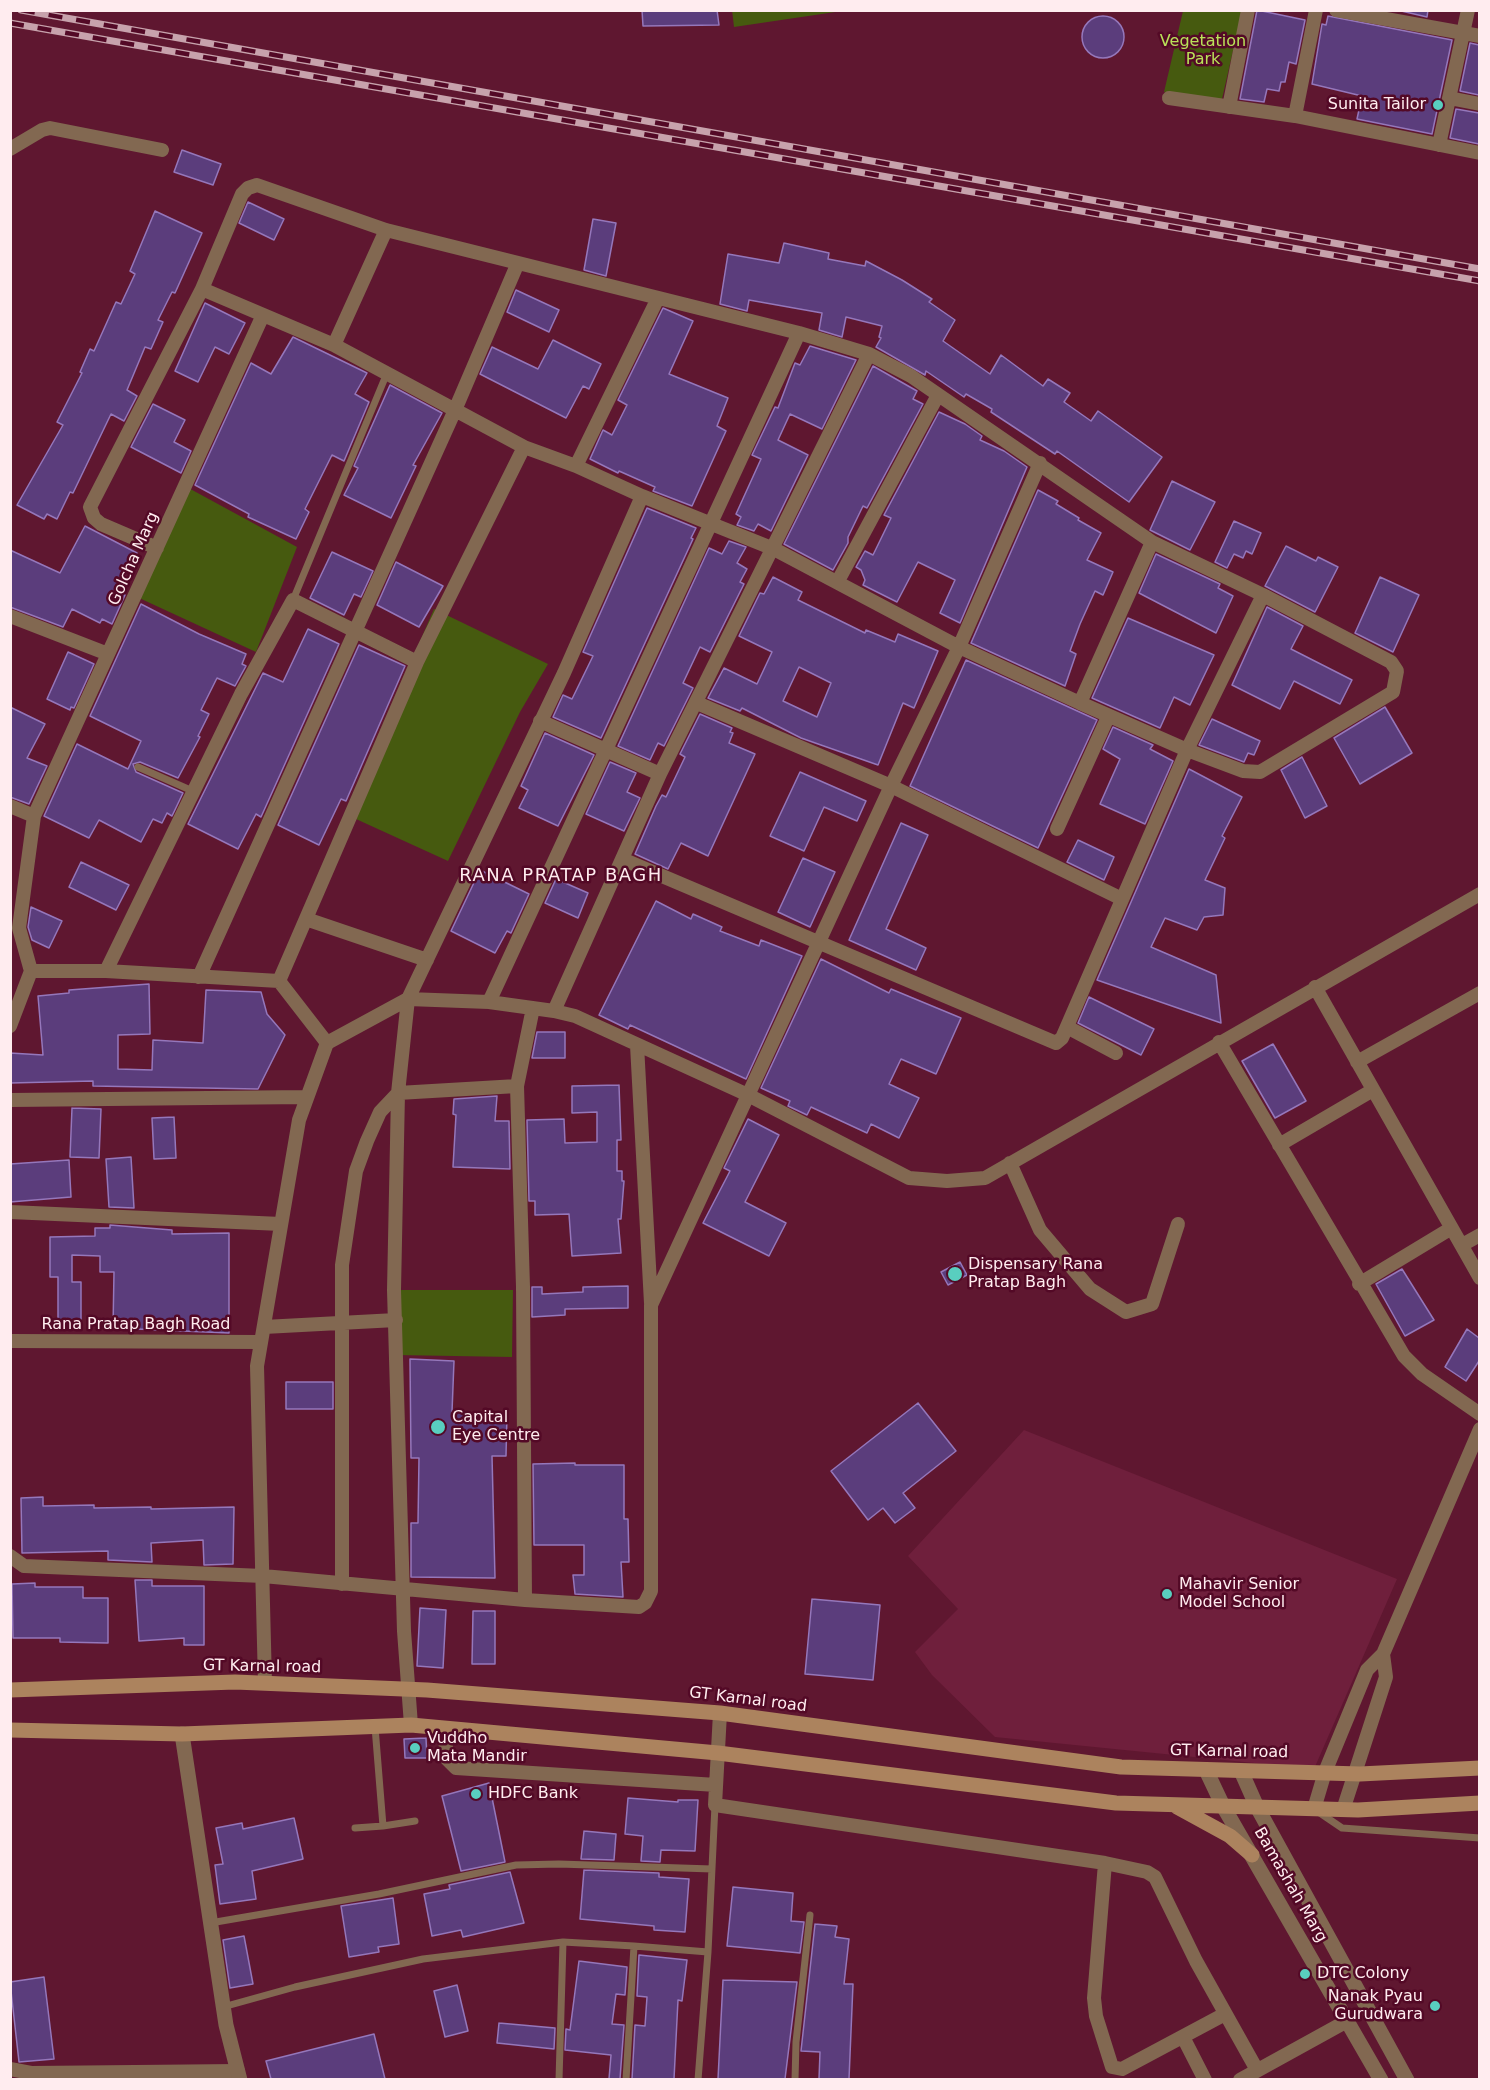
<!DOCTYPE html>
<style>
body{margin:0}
#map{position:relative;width:1490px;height:2090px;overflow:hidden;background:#5f1730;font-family:"DejaVu Sans",sans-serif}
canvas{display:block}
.frame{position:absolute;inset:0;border:12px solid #ffecef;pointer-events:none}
</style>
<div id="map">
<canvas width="1490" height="2090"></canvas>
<div class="frame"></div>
</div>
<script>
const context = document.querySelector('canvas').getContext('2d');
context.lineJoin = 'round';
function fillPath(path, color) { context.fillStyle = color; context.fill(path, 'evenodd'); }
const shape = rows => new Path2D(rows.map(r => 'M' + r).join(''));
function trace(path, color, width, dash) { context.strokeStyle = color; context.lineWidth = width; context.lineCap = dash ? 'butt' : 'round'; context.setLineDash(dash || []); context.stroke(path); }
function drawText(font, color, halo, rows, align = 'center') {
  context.font = font + ' "DejaVu Sans",sans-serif'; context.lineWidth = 5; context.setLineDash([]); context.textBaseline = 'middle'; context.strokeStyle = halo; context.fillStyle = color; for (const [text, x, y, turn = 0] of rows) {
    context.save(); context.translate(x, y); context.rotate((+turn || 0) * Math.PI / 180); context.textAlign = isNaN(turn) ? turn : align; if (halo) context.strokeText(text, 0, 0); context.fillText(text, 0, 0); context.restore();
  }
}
const built = shape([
 [1024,1430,1397,1579,1314,1769,995,1737,932,1675,915,1652,958,1609,908,1556]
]);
const green = shape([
 [732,10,842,10,842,11,734,27],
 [1183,11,1242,11,1222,99,1164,92],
 [183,485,297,547,256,652,137,597],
 [434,609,548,664,520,712,448,861,345,814],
 [394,1290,513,1290,512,1357,395,1355]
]);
const building = shape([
 [642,10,717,10,719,25,643,26,642,10],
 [1257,10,1305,20,1296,64,1289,62,1285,82,1281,82,1279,91,1267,89,1264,102,1240,99,1257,10],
 [1397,10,1428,10,1427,17,1397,10],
 '1082 37a21 21 0 1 1 42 0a21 21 0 1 1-42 0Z',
 [1328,16,1452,40,1432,134,1357,119,1362,96,1312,84,1322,24,1326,25,1328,16],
 [1470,43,1479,45,1479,95,1460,91,1470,43],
 [1456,109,1479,113,1479,144,1450,138,1456,109],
 [182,150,221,164,213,185,174,172,182,150],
 [248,202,284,219,274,240,239,223,248,202],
 [155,211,202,233,175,293,172,292,158,320,163,322,151,349,145,347,127,390,137,396,124,421,111,414,73,493,70,492,57,519,47,514,44,519,17,505,63,425,57,422,82,373,80,372,90,349,94,351,116,302,121,304,135,274,130,271,155,211],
 [593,219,616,223,606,276,584,270,593,219],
 [784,243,829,253,828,259,865,266,866,261,902,280,932,299,929,302,955,320,943,341,990,374,1001,355,1043,386,1048,379,1070,393,1064,402,1091,421,1098,411,1162,457,1129,502,1057,451,1055,454,991,412,992,409,966,394,964,397,926,371,925,375,876,347,881,338,879,337,882,326,846,317,842,337,819,330,822,313,749,300,747,311,720,304,728,254,779,263,784,243],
 [516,290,559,310,549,332,507,312,516,290],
 [205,303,245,323,229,354,215,347,198,382,175,371,205,303],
 [663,308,693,321,669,374,728,398,717,426,726,431,692,506,653,491,655,487,619,471,618,473,590,459,603,430,612,435,627,405,618,400,663,308],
 [293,337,367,373,355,394,369,402,344,461,332,455,305,509,309,512,296,539,248,517,249,514,195,485,251,363,271,374,293,337],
 [553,340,601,364,589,389,583,386,566,418,480,374,492,347,538,369,553,340],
 [810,346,856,360,822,429,790,414,778,440,808,455,771,531,758,524,754,531,737,525,741,517,736,514,761,459,752,455,775,407,778,408,795,363,800,365,810,346],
 [873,366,917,391,913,399,923,404,867,508,863,506,848,537,848,543,833,570,784,544,873,366],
 [390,385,442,413,413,465,416,466,391,518,344,495,358,468,354,466,390,385],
 [153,404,185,420,174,442,191,451,181,473,131,447,153,404],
 [939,412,965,424,982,436,980,440,1004,451,1027,467,960,623,940,613,955,580,918,562,897,602,863,585,865,580,861,570,856,567,865,551,873,555,891,518,884,515,939,412],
 [1172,481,1215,502,1190,550,1150,530,1172,481],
 [1038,490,1058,501,1056,504,1079,518,1078,520,1101,533,1087,560,1113,572,1103,595,1095,591,1080,624,1070,651,1076,654,1065,686,971,643,1038,490],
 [647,508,696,528,691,538,693,539,601,738,553,717,563,695,572,699,593,656,583,652,647,508],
 [1234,521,1261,533,1252,554,1246,551,1243,558,1234,554,1227,568,1215,562,1234,521],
 [85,526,137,553,116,591,125,595,112,624,102,619,100,623,72,609,63,627,10,607,10,550,60,573,85,526],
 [729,541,746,547,737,563,747,569,740,582,744,584,710,652,700,647,683,683,693,688,664,746,658,743,650,760,618,746,709,548,722,554,729,541],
 [1286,546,1316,561,1318,557,1338,567,1315,612,1265,586,1286,546],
 [332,552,373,571,361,597,354,594,344,615,310,598,332,552],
 [1156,554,1220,584,1218,588,1233,596,1216,633,1139,593,1156,554],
 [396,562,443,586,419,627,377,605,396,562],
 [773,577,802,592,798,600,865,633,866,630,895,642,898,634,938,651,914,708,903,703,878,765,801,738,742,708,740,711,708,698,724,668,757,684,772,652,739,636,760,593,764,594,773,577],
 [799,667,831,683,817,717,783,701,799,667],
 [1380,577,1419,595,1393,652,1355,633,1380,577],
 [141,604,199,634,246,654,242,664,246,666,235,686,217,678,201,710,209,714,198,736,200,737,178,778,140,762,133,764,136,772,183,793,172,816,167,813,162,823,153,819,141,842,99,820,89,838,44,816,77,744,128,769,141,741,90,716,141,604],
 [1267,607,1303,626,1291,649,1352,680,1340,704,1294,681,1280,709,1232,685,1267,607],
 [1128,618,1214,655,1190,705,1174,697,1160,728,1092,698,1128,618],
 [308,629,339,644,261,817,256,814,238,849,188,824,263,673,283,682,308,629],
 [359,645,405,666,346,801,341,799,319,845,278,825,359,645],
 [68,652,94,664,74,708,71,707,70,710,47,699,68,652],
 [966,660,1097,720,1038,848,910,786,966,660],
 [10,707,45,724,27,758,47,766,29,804,10,797,10,707],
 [1385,707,1412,753,1360,784,1334,738,1385,707],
 [700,714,732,728,730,732,733,733,729,743,755,754,708,856,681,843,668,869,635,854,656,806,662,795,666,797,685,757,680,754,700,714],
 [1212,719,1260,741,1254,755,1248,753,1244,762,1199,745,1212,719],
 [1113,727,1153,745,1150,749,1173,761,1145,824,1100,804,1120,759,1103,749,1113,727],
 [545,733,594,755,558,826,519,808,528,790,521,786,545,733],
 [1302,757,1327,806,1305,818,1281,770,1302,757],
 [610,762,636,773,627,792,640,798,624,831,586,814,610,762],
 [1189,769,1242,797,1222,836,1225,838,1205,880,1225,888,1223,915,1204,917,1197,930,1165,918,1151,947,1216,975,1221,1023,1097,980,1189,769],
 [800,772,866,801,857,821,824,807,804,851,770,836,800,772],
 [901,823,928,835,886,929,926,948,916,970,849,940,901,823],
 [1078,840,1114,857,1104,880,1067,862,1078,840],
 [803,858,835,872,810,927,778,912,803,858],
 [81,862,129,885,116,910,69,887,81,862],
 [480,870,529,894,511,933,507,931,495,953,451,931,480,870],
 [556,879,588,893,578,918,545,903,556,879],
 [656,901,691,919,693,914,722,927,720,931,759,946,761,940,802,956,746,1079,630,1025,628,1029,599,1015,656,901],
 [31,907,62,921,49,948,32,940,28,927,31,907],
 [821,959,889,993,891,989,961,1018,936,1074,901,1059,889,1084,919,1098,899,1138,871,1124,867,1133,811,1107,807,1115,788,1106,790,1101,761,1088,821,959],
 [149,984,150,1034,118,1035,118,1069,152,1070,153,1040,203,1043,206,990,261,992,267,1014,285,1035,258,1089,93,1086,93,1081,10,1083,10,1053,43,1055,38,996,69,993,69,990,149,984],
 [1089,997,1154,1029,1141,1055,1078,1023,1089,997],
 [537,1032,565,1032,565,1058,532,1058,537,1032],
 [1273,1044,1306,1101,1275,1118,1242,1061,1273,1044],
 [619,1085,621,1140,617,1140,617,1171,622,1171,622,1181,624,1181,621,1219,618,1219,621,1253,572,1256,569,1214,535,1215,535,1201,529,1201,527,1120,564,1119,565,1143,597,1142,597,1112,572,1113,572,1086,619,1085],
 [497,1096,495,1121,509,1121,510,1169,453,1167,456,1115,453,1114,454,1099,497,1096],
 [72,1108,101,1109,99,1158,70,1157,72,1108],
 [174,1117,176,1158,154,1159,152,1118,174,1117],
 [748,1119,779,1135,745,1202,786,1223,769,1256,703,1223,730,1171,724,1168,748,1119],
 [131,1157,134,1208,109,1207,106,1159,131,1157],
 [69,1160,71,1197,10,1202,10,1164,69,1160],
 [110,1225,172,1230,172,1234,229,1233,229,1333,113,1328,114,1272,100,1272,100,1256,72,1255,72,1282,81,1282,81,1327,58,1327,58,1277,50,1277,50,1237,95,1236,95,1228,110,1228,110,1225],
 [960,1262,967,1275,948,1285,941,1272,960,1262],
 [1402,1269,1434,1320,1405,1336,1376,1284,1402,1269],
 [628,1286,628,1308,565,1309,565,1315,532,1317,532,1287,542,1287,542,1294,583,1292,583,1287,628,1286],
 [1467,1329,1479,1338,1479,1361,1466,1381,1445,1367,1467,1329],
 [410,1359,454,1361,452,1412,507,1414,506,1456,492,1456,495,1578,411,1577,411,1523,418,1523,419,1458,411,1458,410,1359],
 [286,1382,333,1382,333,1409,286,1409,286,1382],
 [918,1403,956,1451,903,1493,915,1508,895,1523,883,1508,868,1520,831,1471,918,1403],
 [575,1463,575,1465,624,1465,624,1519,628,1519,629,1562,621,1562,623,1597,575,1594,573,1575,584,1575,584,1545,534,1545,533,1464,575,1463],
 [43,1497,43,1506,94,1505,94,1508,151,1507,151,1509,234,1507,233,1564,204,1565,203,1540,151,1543,152,1562,108,1560,108,1551,22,1553,21,1498,43,1497],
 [135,1580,152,1580,152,1586,204,1586,204,1645,184,1645,184,1638,139,1641,135,1580],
 [35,1583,35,1587,83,1587,83,1598,108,1598,108,1643,60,1642,60,1638,13,1638,12,1584,35,1583],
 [812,1599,880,1605,873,1680,805,1674,812,1599],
 [420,1608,446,1610,443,1668,417,1666,420,1608],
 [473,1611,495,1611,495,1664,472,1664,473,1611],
 [426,1738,427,1758,405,1758,404,1739,426,1738],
 [489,1783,505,1862,461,1871,442,1796,489,1783],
 [628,1798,678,1802,678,1800,698,1800,695,1851,661,1850,660,1862,641,1861,643,1836,625,1834,628,1798],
 [294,1818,303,1859,252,1871,256,1899,220,1904,215,1865,223,1864,216,1828,242,1823,243,1829,294,1818],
 [584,1831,616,1834,614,1860,581,1859,584,1831],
 [584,1870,659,1873,659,1877,689,1879,685,1932,654,1930,654,1926,580,1919,584,1870],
 [510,1872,524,1923,463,1937,461,1930,432,1936,424,1894,450,1889,449,1885,510,1872],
 [733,1887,793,1893,791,1921,804,1922,800,1953,727,1946,733,1887],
 [393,1898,399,1944,378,1947,379,1952,349,1957,341,1906,393,1898],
 [815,1924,837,1926,835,1937,849,1939,844,1984,853,1984,849,2079,819,2079,820,2052,801,2051,815,1924],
 [244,1936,253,1984,230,1988,223,1940,244,1936],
 [639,1955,687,1960,682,2001,678,2000,674,2079,632,2079,635,2025,645,2026,647,1997,637,1996,639,1955],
 [579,1961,627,1967,625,1995,616,1994,612,2024,624,2025,620,2079,609,2079,611,2055,565,2050,566,2029,570,2030,579,1961],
 [44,1977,54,2059,19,2062,10,1982,44,1977],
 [723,1980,797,1982,785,2079,718,2079,723,1980],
 [457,1985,468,2031,445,2037,434,1991,457,1985],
 [499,2023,555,2028,554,2049,497,2043,499,2023],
 [374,2034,385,2079,271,2079,266,2061,374,2034]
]);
const service = shape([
 [293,600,387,373],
 [138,767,195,792],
 [375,1727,383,1826,415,1821],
 [1317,1811,1342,1828,1480,1838],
 [355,1828,383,1826],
 [210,1923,379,1894,516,1865,559,1864,712,1869],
 [223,2007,295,1987,423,1959,563,1942,634,1946],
 [559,2080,563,1942],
 [626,2080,634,1946,708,1952,715,1805],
 [698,2080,708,1952],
 [795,2080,796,2042,810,1915]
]);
const minor = shape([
 [1316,10,1295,116,1480,153],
 [1336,10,1480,36],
 [1169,98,1295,116],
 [1449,98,1480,104],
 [1229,107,1248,10],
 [1439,145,1468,10],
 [10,149,42,130,50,128,162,150],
 [202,289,242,194,248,188,257,185,386,230,799,333,869,354,911,376,1152,542,1263,595,1187,750,1080,703,1152,542],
 [334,345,386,230],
 [576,466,658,298],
 [642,496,774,549,959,647,1080,703],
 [157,548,101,524,94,518,90,507,202,289,334,345,524,447],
 [838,581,938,395],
 [10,616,108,654],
 [697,703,891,786,1122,899],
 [540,721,660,774],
 [10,806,34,816],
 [1057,829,1108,717],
 [622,859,1056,1043,1062,1038,1187,750,1243,771,1260,772,1393,692,1397,671,1391,662,1263,595],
 [306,919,427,960],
 [31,971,106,971,279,981],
 [106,971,241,694,293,600,417,662],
 [199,977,455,410,517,265],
 [1315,987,1480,1278],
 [489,1002,799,333],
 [554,1011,660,774,869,354],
 [10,1026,31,971,19,928,34,816,263,315],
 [1067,1027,1116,1053],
 [1219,1042,1404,1356,1422,1374,1480,1414],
 [327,1043,279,981,417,662,524,447,576,466,642,496,564,673,408,999,398,1093,394,1290,404,1631,411,1725],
 [637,1045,651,1303],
 [1357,1062,1480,993],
 [10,1100,307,1097],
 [1279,1145,1373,1090],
 [1010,1163,1040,1230,1090,1289,1126,1312,1152,1304,1178,1224],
 [10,1212,281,1224],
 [1462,1245,1480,1235],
 [1359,1284,1450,1229],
 [264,1327,396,1320],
 [10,1341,261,1342],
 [10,1556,24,1566,263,1576,525,1600,639,1607,645,1603,651,1591,651,1305,891,786,959,647,1040,463],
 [342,1584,342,1265,356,1171,367,1141,380,1112,398,1093,517,1086],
 [525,1600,523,1287,517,1086,533,1008],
 [265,1683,257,1366,299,1120,327,1043,408,999,489,1002,554,1011,575,1016,748,1095,909,1178,947,1181,985,1178,1480,894],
 [720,1713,715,1805,1105,1863,1147,1872,1155,1877,1196,1961,1257,2070],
 [444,1728,447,1759,456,1768,716,1785],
 [1314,1809,1325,1772,1367,1670,1383,1654,1480,1429],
 [1343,1810,1386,1677,1383,1654],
 [1105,1863,1094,1998,1096,2016,1112,2067,1122,2069,1225,2014],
 [1183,2037,1205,2080],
 [10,2069,31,2073,238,2071],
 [1240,2080,1347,2021]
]);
const tertiary = shape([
 [182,1734,226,2025,240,2080],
 [1206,1770,1223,1806,1381,2080],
 [1241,1771,1257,1807,1407,2080]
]);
const secondary = shape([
 [10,1690,235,1682,427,1690,720,1713,1121,1767,1360,1774,1480,1768],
 [10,1730,182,1734,411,1725,718,1753,1116,1803,1358,1810,1480,1803],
 [1177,1807,1230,1836,1252,1855]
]);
const rail = shape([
 [21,10,1480,269],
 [10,23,1480,281]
]);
const markers = [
 [1438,105,6,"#59cebf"],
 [955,1274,8,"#59cebf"],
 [438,1427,8,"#59cebf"],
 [1167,1594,6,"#59cebf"],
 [415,1748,6,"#59cebf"],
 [476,1794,6,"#59cebf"],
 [1305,1974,6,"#59cebf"],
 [1435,2006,6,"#59cebf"]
];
const parkNames = [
 ["Vegetation",1203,42],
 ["Park",1203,60]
];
const poiNames = [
 ["Sunita Tailor",1426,105,"right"],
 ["Dispensary Rana",968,1265],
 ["Pratap Bagh",968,1283],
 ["Capital",452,1418],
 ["Eye Centre",452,1436],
 ["Mahavir Senior",1179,1585],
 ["Model School",1179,1603],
 ["Vuddho",427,1739],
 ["Mata Mandir",427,1757],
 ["HDFC Bank",488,1794],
 ["DTC Colony",1317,1974],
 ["Nanak Pyau",1423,1997,"right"],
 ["Gurudwara",1423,2015,"right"]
];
const streetNames = [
 ["Golcha Marg",134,559,-66],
 ["Rana Pratap Bagh Road",136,1325],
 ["GT Karnal road",262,1667,1],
 ["GT Karnal road",748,1700,7],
 ["GT Karnal road",1229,1752,1],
 ["Bamashah Marg",1290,1885,60]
];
const neighbourhoodNames = [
 ["RANA PRATAP BAGH",561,876]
];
fillPath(built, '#6f1f3c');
fillPath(green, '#465a0f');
fillPath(building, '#5b3d7c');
trace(building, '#9577bb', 1.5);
trace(service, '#826851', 7);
trace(minor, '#826851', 14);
trace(tertiary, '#826851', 15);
trace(secondary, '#ac835e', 15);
trace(rail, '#c7a2ac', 7);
trace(rail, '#530926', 4.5, [14]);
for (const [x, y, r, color] of markers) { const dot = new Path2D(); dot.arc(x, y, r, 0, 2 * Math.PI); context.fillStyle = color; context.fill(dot); trace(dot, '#530926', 2); }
drawText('16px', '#b9e159', '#530926', parkNames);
drawText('16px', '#ffecef', '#530926', poiNames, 'left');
drawText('16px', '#ffecef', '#530926', streetNames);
context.letterSpacing = '1.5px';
drawText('18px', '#ffecef', '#530926', neighbourhoodNames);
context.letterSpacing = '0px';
</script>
